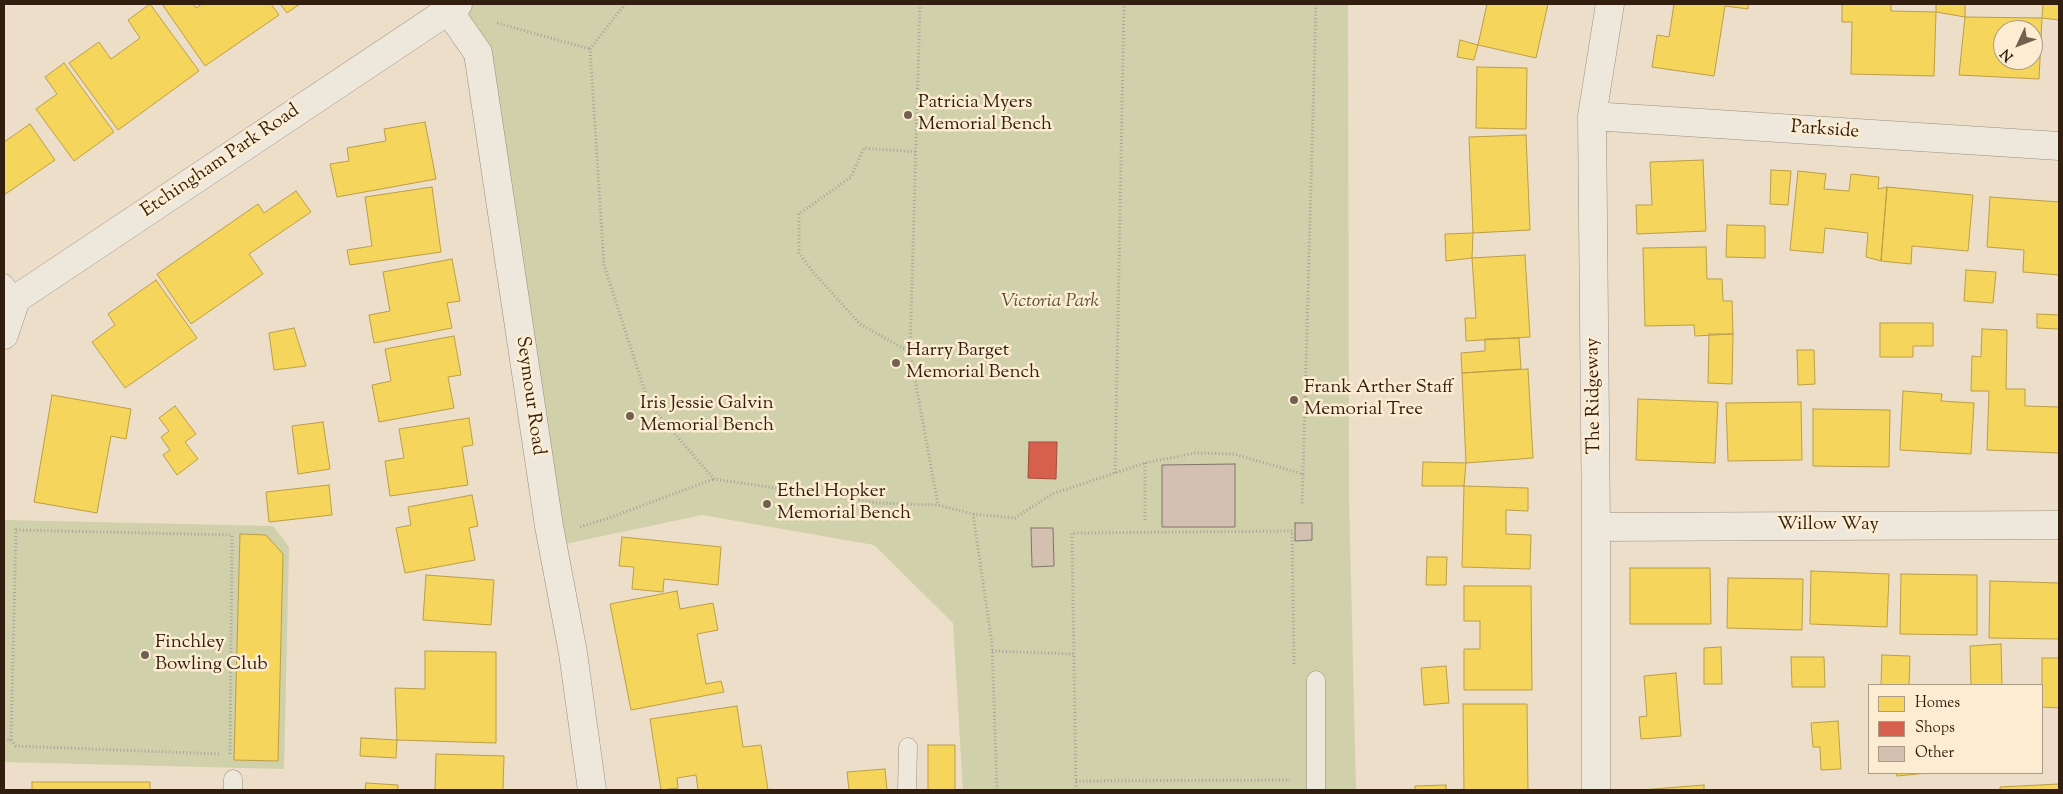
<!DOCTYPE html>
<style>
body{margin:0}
#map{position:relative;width:2063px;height:794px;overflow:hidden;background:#ecdec8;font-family:"Sorts Mill Goudy",serif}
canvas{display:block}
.frame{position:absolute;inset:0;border:5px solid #311e0e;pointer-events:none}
.legend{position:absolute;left:1868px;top:684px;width:175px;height:90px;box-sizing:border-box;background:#fcecd2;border:1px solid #ab9a84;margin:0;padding:6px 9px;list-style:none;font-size:15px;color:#311e0e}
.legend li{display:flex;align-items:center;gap:10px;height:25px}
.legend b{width:25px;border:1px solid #ab9a84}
.north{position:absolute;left:1993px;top:20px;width:50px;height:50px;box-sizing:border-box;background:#fcecd2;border:1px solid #ab9a84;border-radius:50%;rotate:227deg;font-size:14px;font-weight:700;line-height:20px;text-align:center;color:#311e0e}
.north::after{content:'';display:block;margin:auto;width:18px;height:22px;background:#72614f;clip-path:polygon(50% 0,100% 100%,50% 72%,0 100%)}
</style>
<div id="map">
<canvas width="2063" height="794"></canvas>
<div class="frame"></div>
<ul class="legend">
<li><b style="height:14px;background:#f6d55c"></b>Homes</li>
<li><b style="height:14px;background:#d6604d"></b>Shops</li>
<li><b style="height:14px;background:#d4c0b0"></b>Other</li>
</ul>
<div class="north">N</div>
</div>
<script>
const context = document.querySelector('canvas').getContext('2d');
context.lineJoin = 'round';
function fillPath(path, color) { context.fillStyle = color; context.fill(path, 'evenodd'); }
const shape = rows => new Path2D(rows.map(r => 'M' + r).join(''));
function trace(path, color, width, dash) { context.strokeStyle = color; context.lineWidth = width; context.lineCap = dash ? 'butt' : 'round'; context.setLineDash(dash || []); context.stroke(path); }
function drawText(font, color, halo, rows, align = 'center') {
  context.font = font + ' "Sorts Mill Goudy",serif'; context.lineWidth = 5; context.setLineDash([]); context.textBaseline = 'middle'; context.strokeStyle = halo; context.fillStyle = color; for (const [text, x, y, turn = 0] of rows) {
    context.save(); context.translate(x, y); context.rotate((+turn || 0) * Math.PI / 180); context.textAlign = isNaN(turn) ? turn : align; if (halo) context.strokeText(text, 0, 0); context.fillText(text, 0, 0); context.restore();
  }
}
const green = shape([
 [462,4,1348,4,1349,496,1356,790,963,790,953,623,874,545,702,515,551,547],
 [4,520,273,526,289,547,284,769,4,762]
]);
const homes = shape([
 [150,4,199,71,118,130,69,63,99,42,111,59,140,38,128,20,150,4],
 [162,4,193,4,196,8,202,4,271,4,279,15,205,66,162,4],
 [280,4,300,4,287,13,280,4],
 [1487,4,1548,4,1536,58,1478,45,1487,4],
 [1674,4,1748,4,1748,9,1725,6,1714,76,1652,67,1657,35,1669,37,1674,4],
 [1842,4,1891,4,1891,11,1936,12,1934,76,1851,74,1852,22,1842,22,1842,4],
 [1936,4,1965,4,1965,17,1936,12,1936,4],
 [2043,4,2059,4,2059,20,2042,18,2043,4],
 [1965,17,2042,18,2039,79,1959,75,1965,17],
 [2003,30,2033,30,2033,60,2003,60,2003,30],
 [1460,40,1478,45,1474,60,1457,57,1460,40],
 [64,63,114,132,74,161,36,109,57,94,45,77,64,63],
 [1477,67,1527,68,1526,129,1476,128,1477,67],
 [425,122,436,179,337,197,330,164,349,161,347,148,386,141,384,129,425,122],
 [30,124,55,160,4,195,4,142,30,124],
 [1526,135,1530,230,1473,233,1469,137,1526,135],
 [1703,160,1706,231,1637,234,1636,205,1652,205,1650,162,1703,160],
 [1771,170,1791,171,1788,205,1770,204,1771,170],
 [1798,171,1826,174,1824,189,1849,191,1851,174,1879,177,1878,189,1887,187,1881,261,1866,257,1868,233,1825,228,1823,253,1790,250,1798,171],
 [432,187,441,252,350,265,347,250,372,246,365,197,432,187],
 [1887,187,1973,195,1968,251,1912,246,1911,264,1881,261,1887,187],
 [296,191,311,212,249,254,263,274,191,324,157,274,258,204,264,213,296,191],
 [1990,197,2059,202,2059,275,2023,272,2024,250,1987,247,1990,197],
 [1727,225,1765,226,1765,258,1726,257,1727,225],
 [1473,233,1472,258,1446,261,1445,234,1473,233],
 [1706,247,1707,279,1722,279,1723,301,1732,301,1733,334,1695,336,1694,325,1645,326,1643,248,1706,247],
 [1525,255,1530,337,1466,341,1465,318,1476,318,1472,258,1525,255],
 [452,259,460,301,447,303,452,328,374,343,369,315,390,311,383,272,452,259],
 [1966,270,1996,272,1993,303,1964,301,1966,270],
 [156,280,197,338,125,388,92,342,115,325,108,314,156,280],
 [2037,314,2059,315,2059,329,2037,328,2037,314],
 [1880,323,1933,323,1933,346,1913,346,1913,357,1880,357,1880,323],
 [294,328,306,366,274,370,269,333,294,328],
 [1982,329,2007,330,2006,389,2025,389,2025,406,2059,407,2059,453,1987,450,1989,391,1971,391,1972,356,1981,357,1982,329],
 [1709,334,1733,334,1732,384,1708,383,1709,334],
 [454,336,461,375,448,377,454,408,379,422,372,385,391,381,385,349,454,336],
 [1519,338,1521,369,1462,373,1461,353,1485,351,1485,339,1519,338],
 [1797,350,1814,350,1815,384,1798,385,1797,350],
 [1528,369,1533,458,1466,463,1462,373,1528,369],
 [1903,391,1942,394,1941,401,1974,403,1971,454,1900,450,1903,391],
 [52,395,131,409,126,439,111,436,97,513,34,502,52,395],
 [1638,399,1718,402,1715,463,1636,460,1638,399],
 [1801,402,1802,460,1728,461,1726,403,1801,402],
 [175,406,196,434,185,442,198,459,177,475,163,455,170,450,161,437,169,431,159,418,175,406],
 [1813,409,1890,410,1889,467,1813,466,1813,409],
 [469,418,473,445,462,447,468,485,390,496,385,461,404,458,399,429,469,418],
 [323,422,330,469,298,474,292,426,323,422],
 [1423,462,1466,463,1464,486,1422,486,1423,462],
 [329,485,332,515,269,522,266,492,329,485],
 [1464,486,1528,488,1528,511,1506,510,1506,534,1531,535,1530,569,1462,567,1464,486],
 [472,495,478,526,469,528,475,560,405,573,396,528,411,525,408,507,472,495],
 [240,534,266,535,283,554,278,761,234,760,240,534],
 [622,537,721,547,718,585,664,579,663,592,632,589,634,567,619,566,622,537],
 [1427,557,1447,557,1446,585,1426,585,1427,557],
 [1630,568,1710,568,1711,624,1630,624,1630,568],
 [1811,571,1889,574,1887,627,1810,624,1811,571],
 [1901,574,1977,575,1977,635,1900,634,1901,574],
 [426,575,494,580,491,625,423,620,426,575],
 [1728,578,1803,579,1802,630,1727,628,1728,578],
 [1990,581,2059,583,2059,639,1989,638,1990,581],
 [1464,586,1531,586,1532,690,1464,690,1464,649,1480,649,1480,621,1464,621,1464,586],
 [677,591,680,609,713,603,718,630,697,634,706,684,721,681,724,692,631,710,610,604,677,591],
 [2001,644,2002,685,1971,685,1970,646,2001,644],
 [1721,647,1722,684,1704,684,1704,648,1721,647],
 [425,651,496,652,496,743,397,740,395,688,425,689,425,651],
 [1882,655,1910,656,1909,685,1881,685,1882,655],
 [1791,657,1824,657,1825,687,1792,687,1791,657],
 [2042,658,2059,658,2059,708,2042,707,2042,658],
 [1446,666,1449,703,1424,705,1421,668,1446,666],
 [1676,673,1681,736,1641,739,1639,717,1647,716,1644,676,1676,673],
 [1463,704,1527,704,1528,790,1464,790,1463,704],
 [737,706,743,747,761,745,768,790,698,790,696,775,677,778,678,788,661,790,650,719,737,706],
 [1838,721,1841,769,1821,770,1820,747,1813,747,1811,723,1838,721],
 [361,738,397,740,396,758,360,756,361,738],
 [928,745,955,745,955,790,928,790,928,745],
 [436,754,504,756,503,790,435,790,436,754],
 [885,769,887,790,849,790,847,772,885,769],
 [1896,773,1928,773,1897,776,1896,773],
 [32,782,150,782,150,790,32,790,32,782],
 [366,783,398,785,398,790,365,790,366,783],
 [2059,784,2059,790,2000,790,2000,787,2059,784],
 [1446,785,1446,790,1415,790,1415,786,1446,785],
 [1704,785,1704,790,1641,790,1704,785]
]);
const shops = shape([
 [1029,442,1057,442,1056,479,1028,478,1029,442]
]);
const building = shape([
 [1235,464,1235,527,1162,527,1162,465,1235,464],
 [1295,523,1312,523,1312,540,1295,541,1295,523],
 [1031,528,1053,528,1054,566,1032,567,1031,528]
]);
const path = shape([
 [625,4,590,49,604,265,649,404,714,479,877,503,938,505,973,514,992,644,997,790],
 [920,4,910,352,938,505],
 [497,23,590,49],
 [910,352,860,324,813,272,799,253,799,214,851,177,864,148,916,152],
 [1145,463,1145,522],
 [1115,473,1124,4],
 [1303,474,1316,4],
 [973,514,1015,518,1052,494,1145,463,1195,453,1234,454,1303,474,1302,504],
 [580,527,609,518,714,479],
 [992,651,1074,654],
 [4,740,11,740,16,746,221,754],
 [11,740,16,530,232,535,230,754],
 [1076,781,1290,780],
 [1076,790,1072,533,1292,531,1294,664]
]);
const service = shape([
 [4,283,16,299],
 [233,790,233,779],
 [907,790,908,747],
 [1316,790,1316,680]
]);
const minor = shape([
 [444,4,478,53,549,526,573,653,592,790],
 [1592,116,2059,146],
 [4,335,16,299,458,4],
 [1596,527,2059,525],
 [1596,790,1596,527,1592,116,1610,4]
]);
const markers = [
 [908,115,5,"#72614f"],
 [896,363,5,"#72614f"],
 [1294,400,5,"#72614f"],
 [630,416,5,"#72614f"],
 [767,504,5,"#72614f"],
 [145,655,5,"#72614f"]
];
const poiNames = [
 ["Patricia Myers",918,104],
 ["Memorial Bench",918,126],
 ["Harry Barget",906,352],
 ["Memorial Bench",906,374],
 ["Frank Arther Staff",1304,389],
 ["Memorial Tree",1304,411],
 ["Iris Jessie Galvin",640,405],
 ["Memorial Bench",640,427],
 ["Ethel Hopker",777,493],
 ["Memorial Bench",777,515],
 ["Finchley",155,644],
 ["Bowling Club",155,666]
];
const streetNames = [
 ["Parkside",1825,131,4],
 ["Etchingham Park Road",221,162,-34],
 ["Seymour Road",529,396,82],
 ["The Ridgeway",1595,396,-91],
 ["Willow Way",1828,526]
];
const parkNames = [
 ["Victoria Park",1050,303]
];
fillPath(green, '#d0d0ab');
fillPath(homes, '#f6d55c');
trace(homes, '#bb9e45', 1);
fillPath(shops, '#d6604d');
trace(shops, '#a44c3a', 1);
fillPath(building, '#d4c0b0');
trace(building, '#7f7568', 1);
trace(service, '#9a8f81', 19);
trace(minor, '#9a8f81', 29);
trace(path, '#aaa299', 3, [1, 2.5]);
trace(service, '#eee7dc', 18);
trace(minor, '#eee7dc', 28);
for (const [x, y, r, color] of markers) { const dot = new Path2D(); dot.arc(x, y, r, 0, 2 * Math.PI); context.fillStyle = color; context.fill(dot); trace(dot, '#fcecd2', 2); }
drawText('19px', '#311e0e', '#fcecd2', poiNames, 'left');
drawText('19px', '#311e0e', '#fcecd2', streetNames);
drawText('italic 19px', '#5a5036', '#fcecd2', parkNames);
</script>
